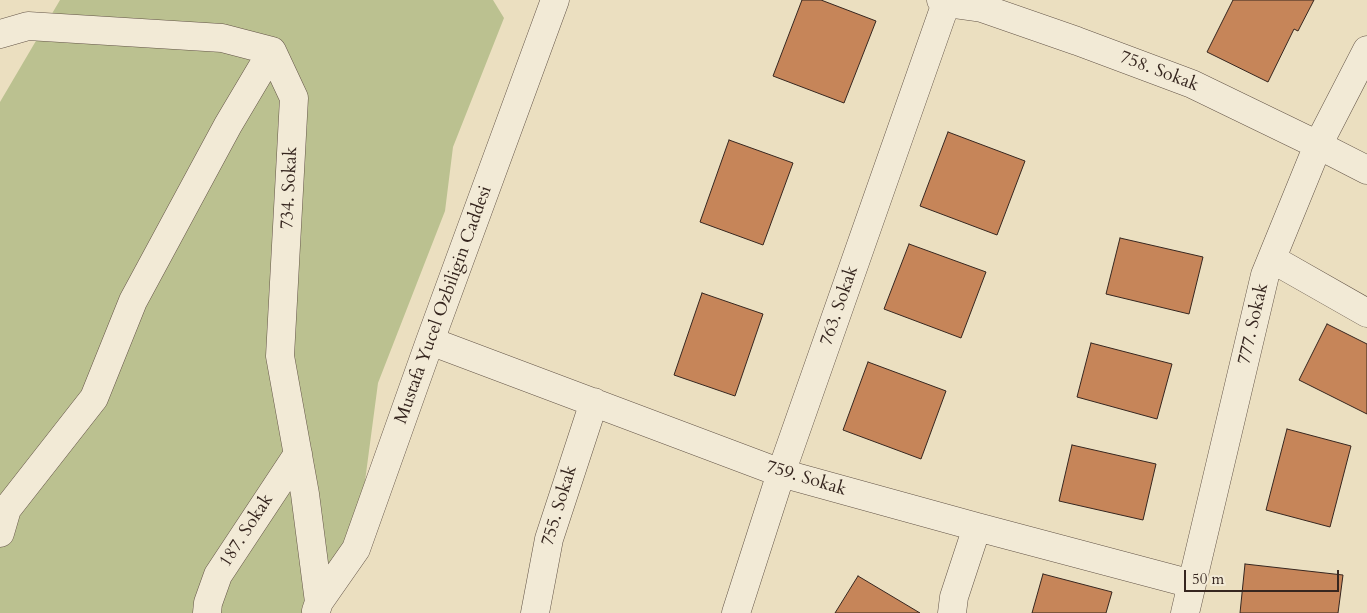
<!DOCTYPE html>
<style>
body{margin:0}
#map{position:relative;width:1367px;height:613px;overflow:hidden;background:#ebdfc0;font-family:Cardo,serif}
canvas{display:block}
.scale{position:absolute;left:1184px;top:570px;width:155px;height:22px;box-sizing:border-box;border:2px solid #36261f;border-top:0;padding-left:6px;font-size:15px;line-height:18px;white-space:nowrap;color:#36261f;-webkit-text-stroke:4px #f2ead6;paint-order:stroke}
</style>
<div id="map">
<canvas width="1367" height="613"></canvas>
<div class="scale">50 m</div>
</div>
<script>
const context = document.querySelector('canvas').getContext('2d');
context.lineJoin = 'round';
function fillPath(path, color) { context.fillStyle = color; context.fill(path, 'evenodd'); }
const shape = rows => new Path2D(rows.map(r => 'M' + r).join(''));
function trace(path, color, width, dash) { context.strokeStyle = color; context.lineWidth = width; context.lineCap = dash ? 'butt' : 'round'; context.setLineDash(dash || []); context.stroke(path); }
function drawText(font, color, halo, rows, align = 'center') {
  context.font = font + ' Cardo,serif'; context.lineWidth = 4.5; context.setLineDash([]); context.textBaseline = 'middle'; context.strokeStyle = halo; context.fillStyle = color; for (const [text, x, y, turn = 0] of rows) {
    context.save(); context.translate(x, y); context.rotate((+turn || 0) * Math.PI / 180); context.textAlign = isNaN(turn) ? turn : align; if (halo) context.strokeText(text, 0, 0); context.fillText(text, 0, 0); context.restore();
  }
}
const green = shape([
 [60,0,493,0,504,18,453,147,445,211,378,383,356,549,315,613,0,613,0,102]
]);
const building = shape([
 [802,0,821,0,876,21,844,103,773,76,802,0],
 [1233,0,1314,0,1298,31,1294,29,1268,82,1207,52,1233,0],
 [948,132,1025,161,997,235,920,206,948,132],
 [729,140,793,163,763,245,700,222,729,140],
 [1120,238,1203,257,1189,314,1106,294,1120,238],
 [909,244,986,272,961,338,884,309,909,244],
 [702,293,763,314,735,396,674,375,702,293],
 [1327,324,1367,344,1367,414,1299,380,1327,324],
 [1091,343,1172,364,1157,419,1077,397,1091,343],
 [868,362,946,391,921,459,843,430,868,362],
 [1287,429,1351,446,1330,527,1266,510,1287,429],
 [1072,445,1156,464,1143,520,1059,501,1072,445],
 [1245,564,1343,575,1338,613,1240,613,1245,564],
 [1043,574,1112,592,1106,613,1032,613,1043,574],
 [858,576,920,613,835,613,858,576]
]);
const minor = shape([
 [941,0,946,3,982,8,1077,41,1192,84,1318,145,1367,170],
 [0,34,28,26,222,38,272,51,294,98,280,356,305,494,319,602],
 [1272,259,1367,313],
 [430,341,781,473,977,527,1192,584],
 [0,533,7,509,94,398,133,301,228,125,272,51],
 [316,611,319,602,356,549,430,341,555,0],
 [207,613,208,603,218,575,298,454],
 [535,613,549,539,594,402],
 [736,613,781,473,947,0],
 [952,613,954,597,977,527],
 [1185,613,1265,275,1318,145,1367,50]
]);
const streetNames = [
 ["758. Sokak",1159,72,21],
 ["734. Sokak",290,188,-87],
 ["Mustafa Yucel Ozbiligin Caddesi",444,305,-70],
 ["763. Sokak",840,306,-71],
 ["777. Sokak",1254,324,-77],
 ["759. Sokak",806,479,17],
 ["755. Sokak",560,506,-73],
 ["187. Sokak",247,531,-57]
];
fillPath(green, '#bbc190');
fillPath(building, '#c68559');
trace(building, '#36261f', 1);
trace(minor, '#635447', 29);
trace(minor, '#f2ead6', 28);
drawText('18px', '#36261f', '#f2ead6', streetNames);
</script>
